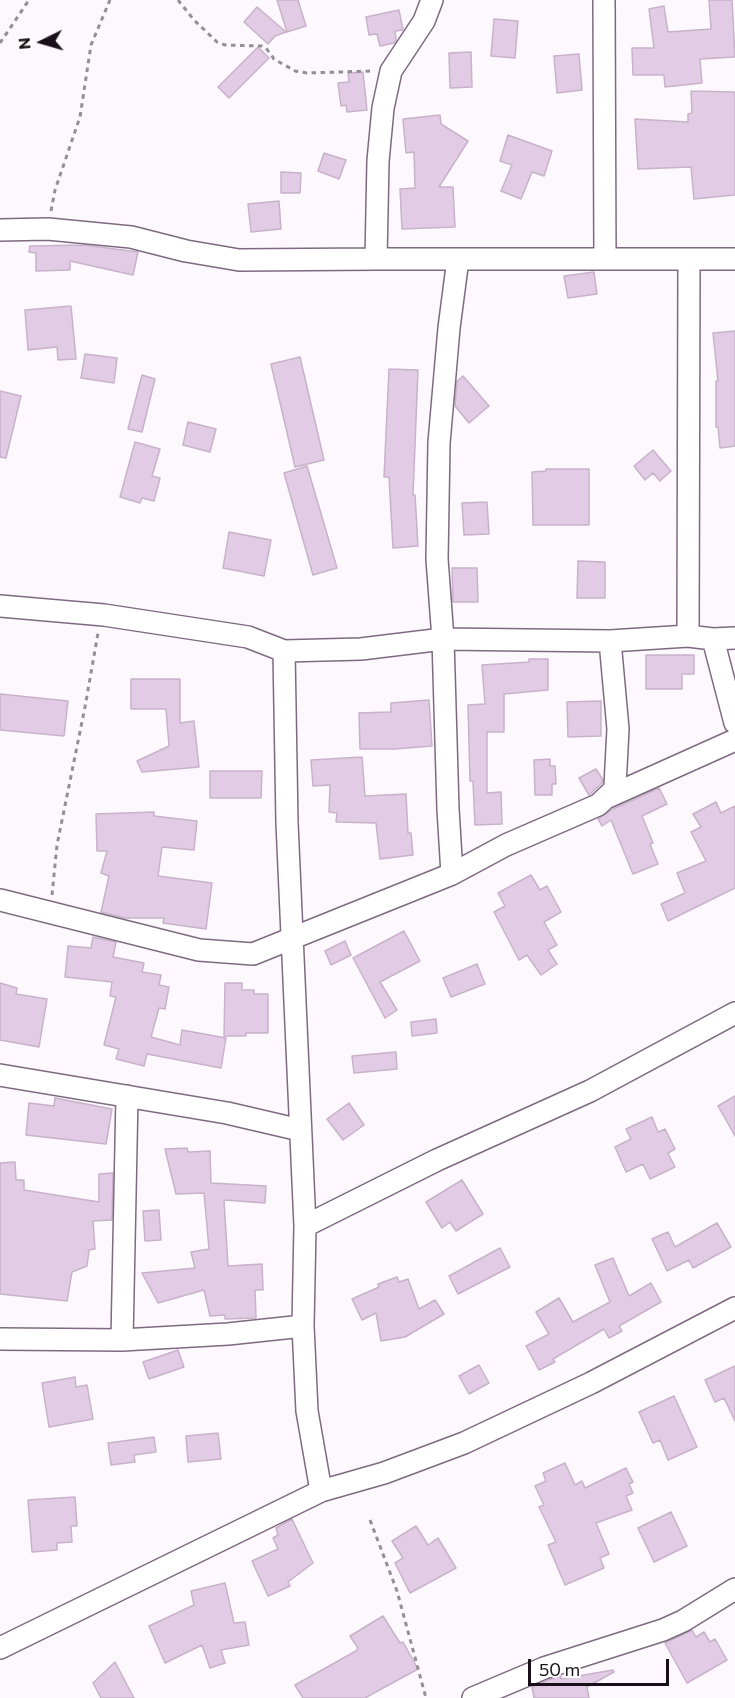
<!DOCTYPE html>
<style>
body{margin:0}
#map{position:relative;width:735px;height:1698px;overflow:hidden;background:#fcf8fd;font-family:Commissioner,sans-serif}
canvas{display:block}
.north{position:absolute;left:12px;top:12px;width:60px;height:60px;-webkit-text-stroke:4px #fff;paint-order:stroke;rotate:265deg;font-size:16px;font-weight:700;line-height:24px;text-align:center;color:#181019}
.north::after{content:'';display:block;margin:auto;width:21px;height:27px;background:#181019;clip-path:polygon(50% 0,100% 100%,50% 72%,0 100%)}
.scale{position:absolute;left:528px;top:1659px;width:141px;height:27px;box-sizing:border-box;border:3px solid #181019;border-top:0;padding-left:8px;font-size:18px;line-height:21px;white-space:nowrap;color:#181019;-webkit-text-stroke:4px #fff;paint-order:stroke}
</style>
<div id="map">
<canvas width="735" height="1698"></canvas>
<div class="north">N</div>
<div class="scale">50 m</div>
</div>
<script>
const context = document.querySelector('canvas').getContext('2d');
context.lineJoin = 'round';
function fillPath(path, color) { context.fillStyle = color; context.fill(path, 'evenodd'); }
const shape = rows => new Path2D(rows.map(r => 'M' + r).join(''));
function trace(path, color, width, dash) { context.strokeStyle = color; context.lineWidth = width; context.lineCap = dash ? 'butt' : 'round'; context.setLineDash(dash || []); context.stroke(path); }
const building = shape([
 [277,0,298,0,306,26,287,32,277,0],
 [709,0,732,0,735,57,700,59,702,83,665,87,664,75,633,75,632,48,654,48,649,9,664,6,668,32,711,29,709,0],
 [257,7,286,32,275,36,268,44,244,22,257,7],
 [399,10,403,30,395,31,396,40,394,43,380,46,377,34,369,35,366,17,399,10],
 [494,19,518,21,515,58,491,56,494,19],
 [258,47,269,58,229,98,218,87,258,47],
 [471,52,472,87,450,88,449,53,471,52],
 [579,54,582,90,557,93,554,56,579,54],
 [363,72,367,110,347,112,346,105,341,106,338,83,349,82,348,73,363,72],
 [691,91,735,92,735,195,694,199,691,167,638,169,635,119,688,122,688,114,692,113,691,91],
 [440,115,441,124,468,141,439,187,453,187,455,227,402,229,400,189,415,188,414,152,406,153,403,119,440,115],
 [508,135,552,151,544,176,532,172,521,199,501,191,512,165,500,161,508,135],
 [324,153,346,160,339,179,318,171,324,153],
 [281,172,301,173,300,193,281,193,281,172],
 [279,201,281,229,251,232,248,204,279,201],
 [84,245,138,252,133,275,70,261,70,270,36,271,36,253,29,252,30,246,84,245],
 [594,272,597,294,568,298,564,276,594,272],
 [71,306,76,359,58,360,57,347,28,350,25,310,71,306],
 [735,331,735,446,720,448,718,427,716,427,716,381,718,381,713,333,735,331],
 [85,354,117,358,114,383,81,378,85,354],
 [300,357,324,460,295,467,271,364,300,357],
 [389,369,418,370,413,495,415,495,418,546,393,548,389,477,384,477,389,369],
 [142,375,155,379,142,432,128,429,142,375],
 [463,376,489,406,469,423,455,406,457,381,463,376],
 [0,391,21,396,6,458,0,457,0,391],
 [188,422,216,429,210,452,183,445,188,422],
 [135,442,160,449,152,476,160,478,154,501,142,498,140,503,120,497,135,442],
 [653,450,671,471,660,481,653,473,645,480,634,466,653,450],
 [307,466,337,568,313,575,284,473,307,466],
 [546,469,589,469,589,525,533,525,532,472,546,471,546,469],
 [487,502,489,534,464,535,462,503,487,502],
 [229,532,271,540,264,576,223,568,229,532],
 [578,561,605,562,605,598,577,598,578,561],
 [452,568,477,568,478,602,453,602,452,568],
 [646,655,694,655,694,674,682,674,682,689,646,689,646,655],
 [529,659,548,659,548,690,504,694,504,732,487,732,487,793,501,792,502,824,475,825,473,781,470,781,468,705,485,704,482,665,529,662,529,659],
 [131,679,180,679,180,723,194,721,199,767,142,772,137,761,169,746,166,709,131,709,131,679],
 [0,694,68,701,64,736,0,730,0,694],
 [429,700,432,746,395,749,360,749,359,713,391,712,391,703,429,700],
 [601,701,601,736,568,737,567,702,601,701],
 [362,757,365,796,406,794,408,833,411,833,413,855,380,859,376,823,336,822,337,813,329,812,330,785,313,786,311,760,362,757],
 [550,759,550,766,555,766,556,784,552,784,552,795,535,795,534,760,550,759],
 [596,769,603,780,602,783,589,795,579,778,596,769],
 [210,771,262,771,261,798,210,798,210,771],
 [659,788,667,804,642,816,653,843,650,844,658,864,633,874,611,820,602,826,598,819,613,809,659,788],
 [716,802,721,813,735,806,735,888,668,921,661,904,685,893,677,873,706,861,691,832,701,827,693,814,716,802],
 [154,812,154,816,197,821,194,850,162,847,158,876,212,883,206,929,163,923,164,918,124,918,101,912,109,876,101,873,107,851,97,851,96,814,154,812],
 [531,875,540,890,547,886,561,912,544,922,557,945,548,950,557,964,541,975,527,955,519,960,494,912,505,906,498,893,531,875],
 [404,931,420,961,380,982,397,1010,385,1018,353,958,404,931],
 [93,937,116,942,113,957,144,963,142,972,161,975,159,985,169,987,165,1009,159,1008,151,1037,180,1045,182,1030,226,1038,221,1068,147,1054,144,1066,116,1059,119,1049,104,1045,116,997,110,996,112,982,65,977,68,946,91,948,93,937],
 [345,941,351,955,331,965,325,951,345,941],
 [477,964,485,984,451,997,443,978,477,964],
 [0,983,17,988,16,994,47,999,39,1047,0,1040,0,983],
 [225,983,242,983,242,990,254,990,254,994,268,994,268,1033,246,1033,246,1036,224,1036,225,983],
 [436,1019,437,1033,412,1036,411,1022,436,1019],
 [396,1052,397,1069,354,1073,352,1056,396,1052],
 [735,1096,735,1136,718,1106,735,1096],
 [55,1098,112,1109,106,1144,26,1135,29,1103,54,1106,55,1098],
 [349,1103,364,1125,343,1140,327,1119,349,1103],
 [652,1117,658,1132,665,1129,675,1149,668,1153,675,1167,650,1179,643,1164,626,1172,615,1147,631,1139,626,1129,652,1117],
 [187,1148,188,1152,210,1151,211,1183,266,1186,265,1203,224,1200,228,1266,262,1264,263,1290,255,1290,256,1318,225,1319,225,1315,210,1316,204,1290,158,1303,142,1273,195,1268,191,1252,209,1249,204,1193,176,1194,165,1149,187,1148],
 [15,1162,16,1180,24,1180,24,1190,99,1202,99,1174,113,1173,112,1220,93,1221,95,1249,89,1250,87,1266,72,1272,67,1301,0,1294,0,1163,15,1162],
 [462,1180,483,1214,456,1231,450,1222,442,1228,426,1202,462,1180],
 [159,1210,161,1240,145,1241,143,1211,159,1210],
 [717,1223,731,1247,693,1268,689,1260,667,1271,652,1239,668,1232,675,1247,717,1223],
 [500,1248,510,1267,458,1294,449,1276,500,1248],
 [613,1258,629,1296,651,1283,661,1302,619,1326,622,1331,609,1338,604,1329,553,1359,555,1362,539,1370,526,1346,549,1334,536,1312,559,1298,573,1322,610,1302,595,1265,613,1258],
 [397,1277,399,1282,408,1279,419,1309,435,1300,444,1314,405,1337,381,1341,376,1313,362,1320,352,1299,379,1287,378,1284,397,1277],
 [178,1350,184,1367,149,1379,143,1362,178,1350],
 [479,1365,489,1383,469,1394,459,1376,479,1365],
 [735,1366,735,1421,724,1398,715,1402,705,1380,735,1366],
 [75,1377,76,1387,87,1385,93,1419,49,1427,42,1383,75,1377],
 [674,1396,697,1447,668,1460,660,1440,653,1443,639,1412,674,1396],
 [218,1433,221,1459,188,1462,186,1436,218,1433],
 [154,1437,156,1452,134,1455,135,1462,111,1465,108,1443,154,1437],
 [565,1463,575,1485,582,1481,585,1488,626,1468,633,1482,629,1484,633,1493,626,1496,632,1510,596,1523,609,1554,600,1558,604,1568,565,1585,548,1545,556,1542,539,1507,544,1505,535,1486,546,1481,543,1473,565,1463],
 [75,1497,77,1526,71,1526,72,1542,57,1543,57,1550,32,1552,28,1500,75,1497],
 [671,1512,687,1546,654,1562,638,1528,671,1512],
 [292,1519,313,1563,288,1582,290,1586,268,1596,252,1561,278,1549,273,1538,278,1535,276,1528,292,1519],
 [416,1526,428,1545,438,1538,456,1568,410,1593,395,1563,403,1558,392,1541,416,1526],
 [225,1583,234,1623,245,1622,249,1645,221,1650,225,1663,210,1668,202,1645,165,1663,149,1626,194,1605,191,1591,225,1583],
 [383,1616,400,1643,403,1642,418,1669,365,1698,303,1698,295,1685,356,1651,358,1648,350,1636,383,1616],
 [692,1630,696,1637,704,1632,710,1642,715,1639,727,1660,687,1683,665,1643,692,1630],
 [115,1662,134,1698,101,1698,93,1683,115,1662],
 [613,1670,614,1672,587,1687,589,1698,534,1698,532,1687,548,1680,561,1676,561,1679,613,1670]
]);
const path = shape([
 [178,0,194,20,217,42,225,45,262,46,266,48,274,59,295,71,307,73,372,71],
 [0,43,29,0],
 [51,211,55,190,80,117,91,45,110,0],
 [52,895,57,845,85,707,98,633],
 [370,1520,397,1591,426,1698]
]);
const minor = shape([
 [604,0,605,259],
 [0,230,48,229,131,237,186,251,239,260,376,259,735,259],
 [376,259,378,161,383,108,391,71,424,21,432,0],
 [0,606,104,615,248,637,284,651,361,649,443,639,610,641,688,636,713,639,735,638],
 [688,636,689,259],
 [713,639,735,723],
 [284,651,287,823,305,1226,303,1326,307,1411,321,1491],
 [608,797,735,740],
 [452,874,448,809,443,639,437,559,439,443,449,328,458,259],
 [0,900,199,950,253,954,452,874,506,845,598,805,613,791,615,786,618,729,610,641],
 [0,1075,227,1113,300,1130],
 [305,1226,437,1160,590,1091,735,1013],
 [0,1339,122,1340,228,1334,303,1326],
 [122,1340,127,1096],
 [0,1648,321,1491,384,1473,464,1443,591,1383,735,1308],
 [473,1698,544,1668,663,1630,683,1621,735,1589]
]);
fillPath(building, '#e2cbe4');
trace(building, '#c8b2ca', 1.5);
trace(minor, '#7e6a80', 24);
trace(path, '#948e95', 3, [4.5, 4.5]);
trace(minor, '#fff', 21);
</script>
